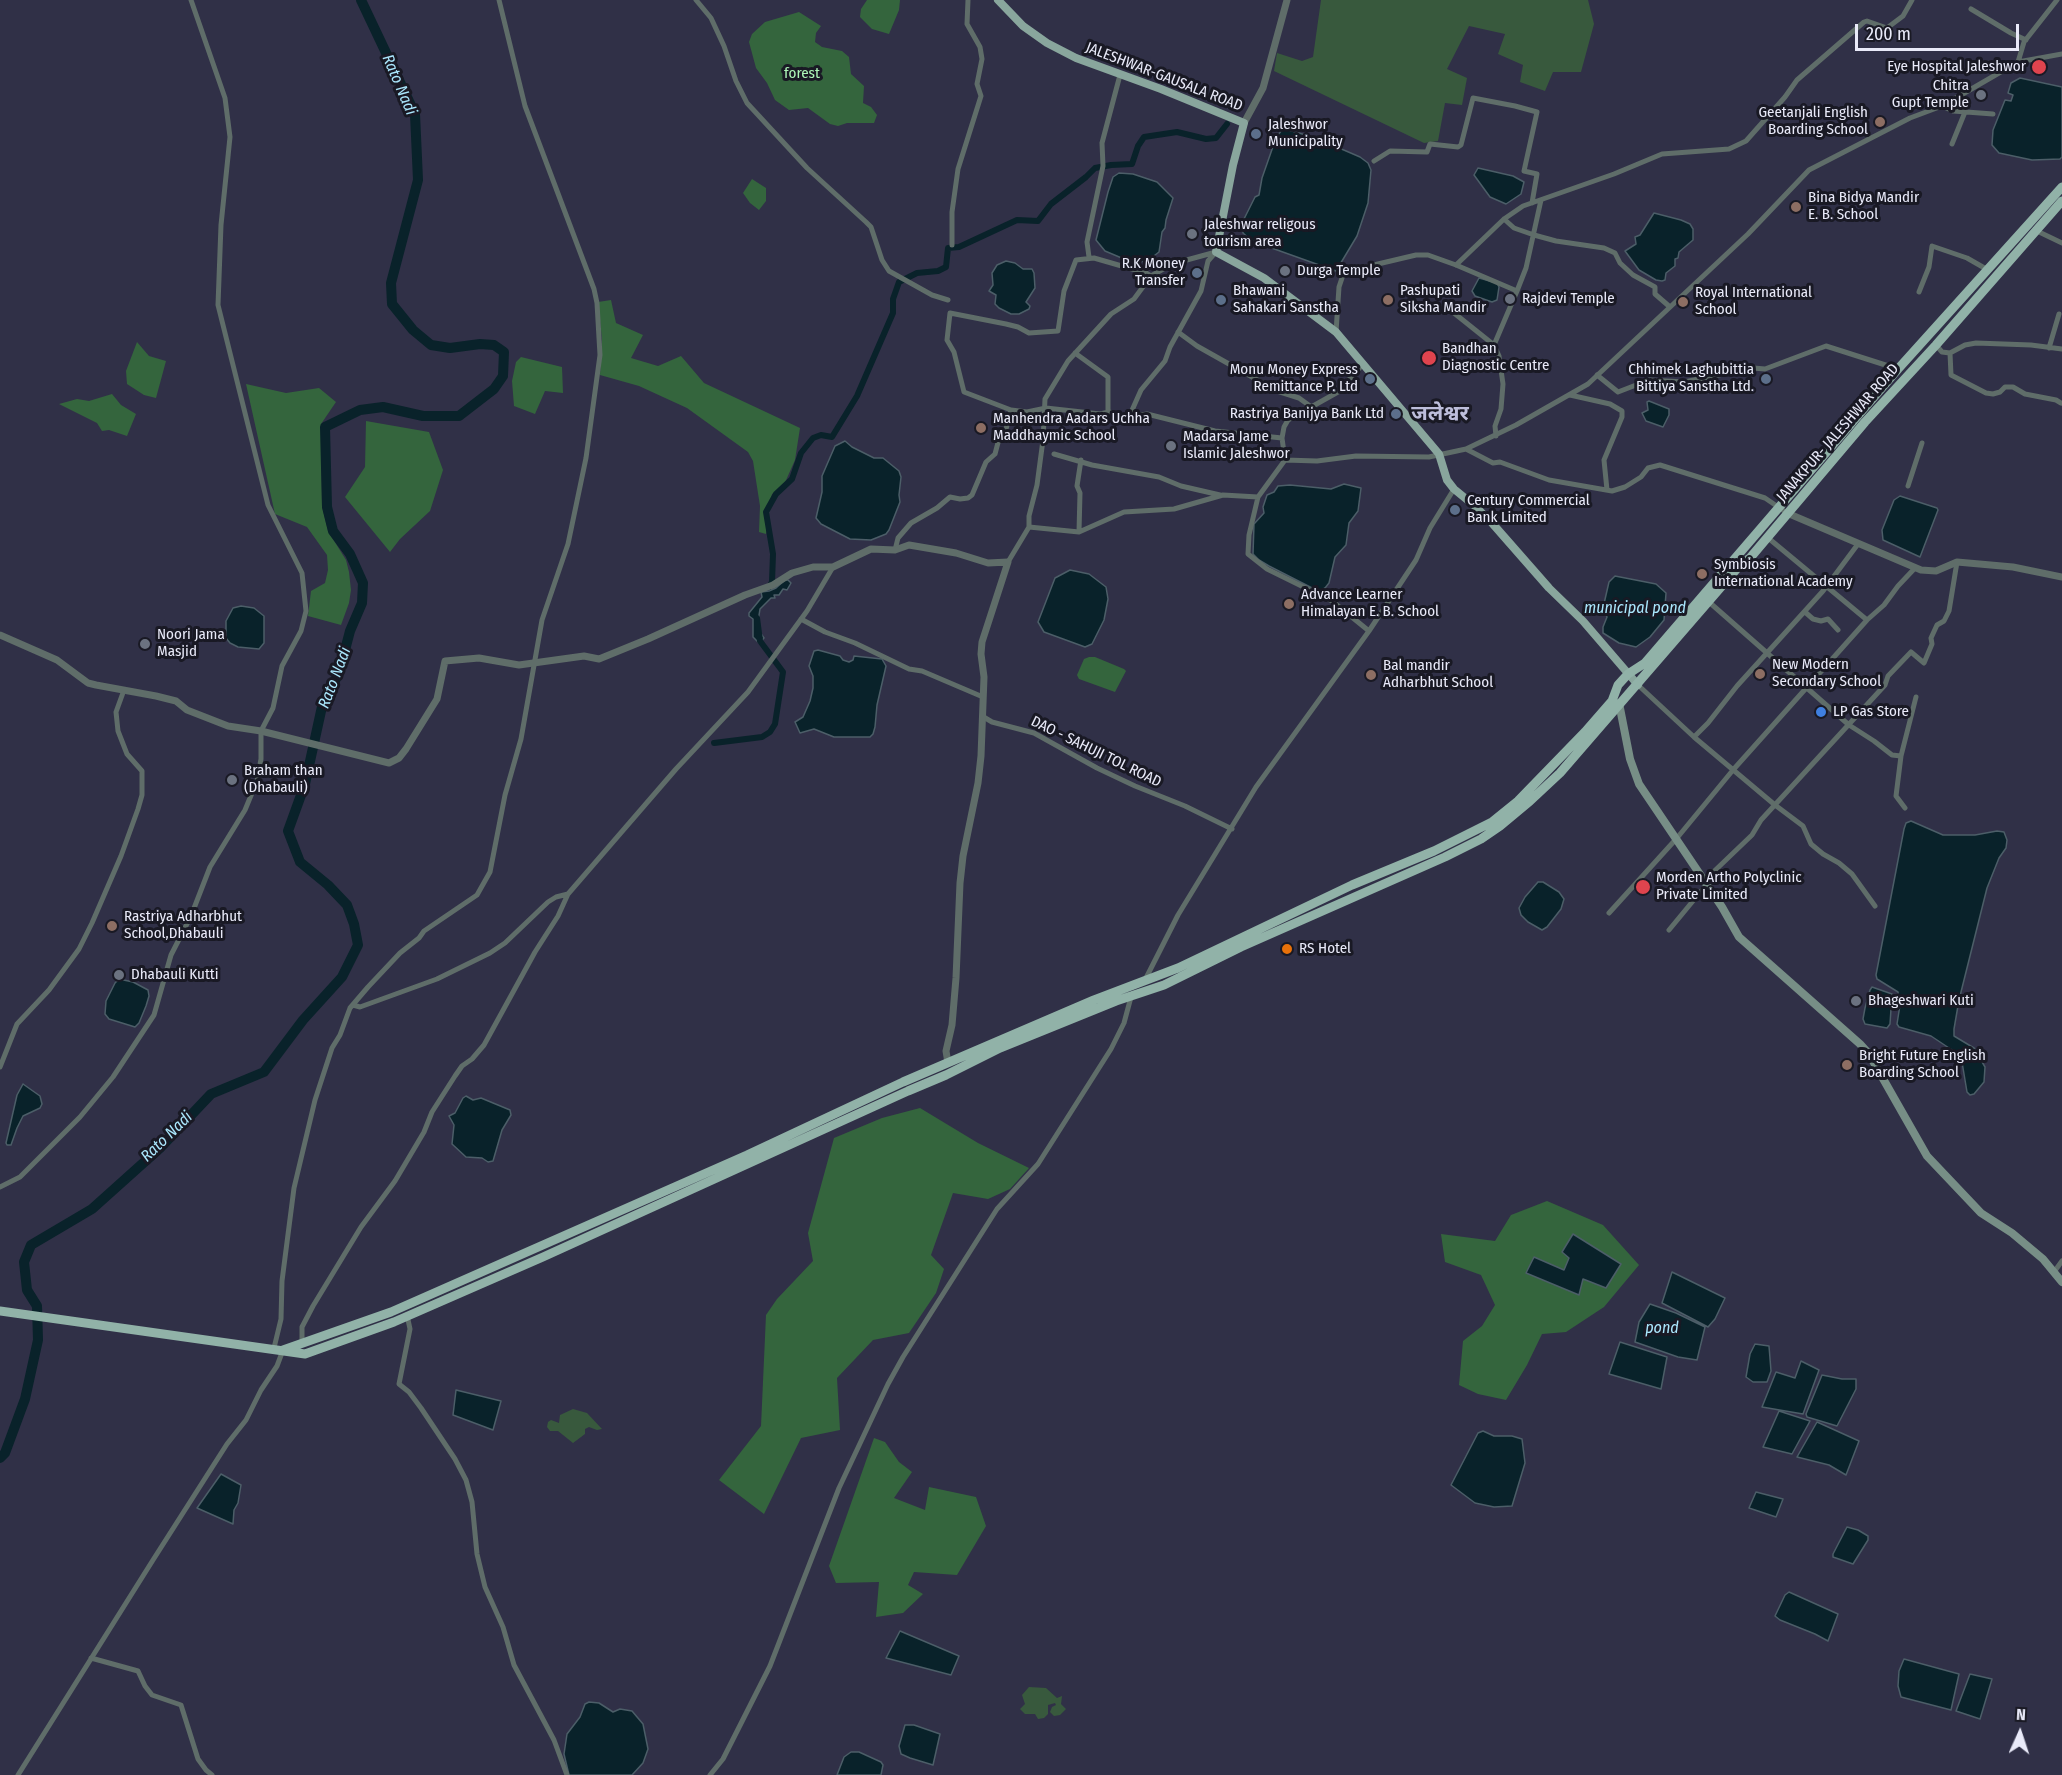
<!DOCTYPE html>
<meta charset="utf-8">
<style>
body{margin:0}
#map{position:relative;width:2062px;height:1775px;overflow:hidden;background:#303047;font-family:"Fira Sans Condensed",sans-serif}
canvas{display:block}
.north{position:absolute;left:1990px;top:1703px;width:60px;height:60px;-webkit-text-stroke:4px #191924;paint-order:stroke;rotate:3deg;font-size:16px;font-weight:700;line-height:24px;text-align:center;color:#e9eaf9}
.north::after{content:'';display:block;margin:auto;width:21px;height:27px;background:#e9eaf9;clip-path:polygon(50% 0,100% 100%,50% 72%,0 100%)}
.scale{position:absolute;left:1855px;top:24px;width:164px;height:27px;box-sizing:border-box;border:3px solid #e9eaf9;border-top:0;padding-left:8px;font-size:18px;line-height:21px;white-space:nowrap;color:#e9eaf9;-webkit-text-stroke:4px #191924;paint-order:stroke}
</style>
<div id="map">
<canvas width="2062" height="1775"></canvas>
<div class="north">N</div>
<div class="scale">200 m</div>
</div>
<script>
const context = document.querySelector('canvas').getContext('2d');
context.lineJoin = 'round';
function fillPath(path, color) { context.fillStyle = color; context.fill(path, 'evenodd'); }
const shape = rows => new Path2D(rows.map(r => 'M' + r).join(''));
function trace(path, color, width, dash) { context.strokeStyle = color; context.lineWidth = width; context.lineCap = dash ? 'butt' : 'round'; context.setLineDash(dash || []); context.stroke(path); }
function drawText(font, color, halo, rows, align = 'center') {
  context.font = font + ' "Fira Sans Condensed","Noto Sans Devanagari",sans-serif'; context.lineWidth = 6; context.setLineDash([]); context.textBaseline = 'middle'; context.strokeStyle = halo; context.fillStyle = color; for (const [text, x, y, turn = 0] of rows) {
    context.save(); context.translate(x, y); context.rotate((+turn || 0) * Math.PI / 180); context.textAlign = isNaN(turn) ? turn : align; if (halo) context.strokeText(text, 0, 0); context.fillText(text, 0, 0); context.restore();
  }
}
const green = shape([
 [1321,0,1588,0,1594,24,1581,72,1553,72,1545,91,1520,82,1523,65,1498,54,1505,34,1469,26,1447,69,1467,78,1462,105,1445,103,1438,141,1424,143,1274,71,1277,53,1302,61,1313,57],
 [573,1409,587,1413,602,1429,597,1430,589,1427,585,1429,585,1434,573,1443,558,1431,550,1431,547,1427,548,1422,551,1420,559,1423,560,1415],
 [1029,1687,1046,1688,1057,1698,1062,1696,1061,1704,1066,1709,1060,1715,1054,1716,1050,1712,1052,1707,1056,1705,1055,1703,1048,1705,1048,1714,1044,1718,1038,1719,1035,1714,1025,1714,1020,1709,1025,1704,1022,1695]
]);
const forest = shape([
 [867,0,900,0,899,10,889,34,872,29,860,17,861,9],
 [799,12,821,26,816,33,815,42,822,47,842,51,849,57,851,74,864,86,863,103,871,107,877,115,874,123,847,123,838,126,830,124,808,108,789,110,775,100,767,83,756,68,749,42,752,34,765,22],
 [752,179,766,188,766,201,759,210,750,203,743,193],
 [611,300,616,323,643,335,631,358,658,366,681,356,704,383,800,428,795,460,783,487,772,494,766,534,759,532,760,506,753,461,748,452,687,408,639,386,600,375,602,339,598,302],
 [137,342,149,356,166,361,156,398,144,395,127,384,126,371],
 [521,357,562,367,563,393,545,391,535,414,514,406,512,381,516,362],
 [246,384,286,393,319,388,336,402,321,424,322,506,328,531,346,560,349,572,351,590,349,603,341,625,308,616,311,591,325,583,328,570,327,555,307,527,275,514],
 [112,394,121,405,136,414,127,436,109,430,102,431,97,423,59,404,77,399,89,401],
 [366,421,429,432,443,470,430,511,400,539,390,552,345,497,365,467],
 [1089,657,1095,657,1124,669,1126,671,1115,692,1079,679,1077,675,1084,659],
 [920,1108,978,1143,1029,1168,1010,1189,988,1199,953,1193,931,1255,944,1269,936,1293,909,1333,873,1340,837,1378,840,1430,801,1438,764,1514,719,1480,761,1426,766,1315,777,1299,813,1261,808,1233,834,1138,882,1118],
 [1547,1201,1603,1225,1639,1265,1604,1307,1566,1332,1542,1334,1527,1365,1506,1400,1478,1394,1459,1385,1463,1341,1482,1326,1495,1305,1481,1275,1445,1262,1441,1234,1495,1241,1511,1215],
 [874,1438,885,1442,899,1462,912,1472,894,1498,925,1510,929,1487,976,1497,986,1526,957,1575,914,1572,908,1585,923,1594,903,1613,876,1617,879,1582,836,1583,829,1566]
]);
const water = shape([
 [2020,78,2062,87,2062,157,2060,159,2032,160,1999,153,1992,145,1993,130,2005,100,2011,101,2013,95,2008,93,2011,83,2020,78],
 [1285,129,1316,138,1360,157,1368,163,1371,170,1368,203,1357,236,1336,271,1252,241,1243,233,1242,223,1255,197,1259,195,1262,178,1276,138,1281,131,1285,129],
 [1478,168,1513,176,1524,182,1521,194,1506,204,1490,197,1474,175,1478,168],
 [1119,173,1133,174,1157,182,1173,198,1166,220,1165,228,1162,232,1159,252,1146,262,1124,259,1105,251,1096,240,1108,192,1113,177,1119,173],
 [1654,213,1681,220,1690,224,1693,229,1693,240,1679,252,1678,258,1675,259,1675,266,1666,273,1665,280,1662,281,1656,280,1639,270,1625,251,1636,244,1635,237,1640,235,1654,213],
 [1006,261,1015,263,1023,269,1032,269,1034,273,1035,288,1026,302,1030,306,1029,309,1019,314,1011,314,999,308,995,304,996,295,989,291,993,285,992,273,997,265,1006,261],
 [1479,278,1497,283,1499,287,1497,300,1492,302,1475,296,1472,291,1479,278],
 [1649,401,1669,409,1669,415,1663,427,1646,421,1642,413,1648,410,1647,402,1649,401],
 [845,441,852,447,874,458,883,458,899,471,901,477,899,495,900,502,889,530,886,534,871,540,850,539,821,524,816,518,822,492,822,476,835,446,845,441],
 [1344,484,1361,488,1358,511,1349,523,1346,545,1335,557,1329,583,1325,588,1320,591,1316,590,1269,566,1259,560,1253,554,1254,524,1264,513,1263,507,1267,495,1274,492,1278,486,1290,485,1331,489,1344,484],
 [1900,496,1937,508,1938,510,1920,557,1883,540,1882,530,1894,500,1900,496],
 [1070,570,1089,574,1106,587,1108,599,1104,620,1092,644,1085,647,1044,632,1038,622,1055,578,1070,570],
 [1615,576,1656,584,1666,593,1664,620,1650,637,1636,647,1619,643,1603,633,1603,627,1607,617,1603,608,1609,582,1615,576],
 [785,580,788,580,791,583,787,590,783,589,779,595,774,595,775,598,771,598,760,609,757,628,764,638,759,643,753,637,753,619,749,616,749,613,762,597,761,592,769,591,776,588,785,580],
 [241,606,254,608,264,616,264,643,259,649,238,647,230,643,226,638,226,621,233,608,241,606],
 [818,650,840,656,843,660,849,662,853,660,854,656,882,659,886,666,877,705,875,727,873,734,870,737,834,737,814,729,800,733,795,722,803,717,810,701,813,688,813,676,809,666,814,651,818,650],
 [1911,821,1943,835,1975,835,1997,831,2004,832,2007,840,2006,848,1999,858,1987,888,1959,1000,1954,1029,1954,1036,1974,1048,1985,1067,1984,1082,1974,1094,1970,1095,1967,1092,1961,1056,1931,1036,1899,1027,1897,1024,1900,1005,1898,992,1877,979,1876,975,1904,829,1906,823,1911,821],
 [1538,882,1543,882,1559,892,1564,899,1561,909,1547,927,1542,930,1528,922,1521,915,1519,908,1525,897,1538,882],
 [119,979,133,982,148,990,149,996,146,1006,139,1023,135,1027,109,1019,105,1014,106,1001,115,983,119,979],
 [1872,987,1892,994,1890,1024,1887,1028,1865,1024,1863,1019,1865,1008,1870,990,1872,987],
 [23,1084,40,1096,42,1104,40,1108,23,1116,17,1128,11,1145,7,1145,6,1143,17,1095,23,1084],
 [466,1096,473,1100,481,1098,510,1110,511,1115,502,1130,493,1161,488,1162,482,1158,466,1157,452,1144,454,1125,449,1116,455,1113,463,1098,466,1096],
 [1573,1234,1621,1264,1606,1288,1583,1279,1579,1295,1526,1273,1534,1257,1564,1270,1569,1258,1562,1252,1573,1234],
 [1672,1272,1725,1298,1715,1319,1708,1327,1662,1303,1672,1272],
 [1650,1304,1676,1313,1705,1327,1697,1360,1678,1357,1635,1342,1639,1322,1650,1304],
 [1620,1342,1667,1357,1661,1389,1609,1374,1620,1342],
 [1755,1344,1769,1346,1771,1371,1767,1382,1753,1382,1746,1377,1750,1354,1755,1344],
 [1801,1361,1819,1370,1803,1414,1762,1407,1776,1372,1795,1378,1801,1361],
 [1822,1375,1842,1379,1856,1379,1856,1389,1837,1426,1807,1417,1806,1414,1822,1375],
 [456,1390,501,1401,493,1430,453,1415,456,1390],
 [1779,1411,1810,1421,1792,1454,1763,1447,1779,1411],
 [1817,1422,1859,1441,1846,1475,1829,1465,1797,1457,1817,1422],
 [1483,1431,1494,1436,1512,1436,1522,1439,1525,1463,1512,1506,1494,1507,1475,1503,1451,1485,1478,1433,1483,1431],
 [221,1474,241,1485,238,1503,234,1510,233,1524,197,1508,221,1474],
 [1756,1492,1783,1499,1776,1517,1749,1508,1756,1492],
 [1847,1527,1858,1530,1868,1536,1868,1540,1853,1564,1833,1557,1833,1554,1847,1527],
 [1789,1592,1838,1614,1828,1641,1815,1634,1780,1620,1775,1616,1785,1595,1789,1592],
 [900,1631,959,1656,951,1675,886,1658,900,1631],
 [1904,1659,1959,1674,1951,1710,1901,1697,1898,1686,1899,1671,1904,1659],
 [1970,1674,1992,1679,1980,1719,1956,1711,1970,1674],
 [589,1702,599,1703,613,1712,620,1709,632,1711,643,1724,648,1749,643,1763,632,1775,569,1775,564,1754,567,1734,580,1717,585,1704,589,1702],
 [905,1725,914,1725,940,1734,933,1765,910,1758,901,1754,899,1746,905,1725],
 [851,1752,859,1752,881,1762,883,1765,881,1775,837,1775,844,1757,851,1752]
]);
const canal = shape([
 [769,587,772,582,773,554,766,512,776,494,792,479,801,453,813,438,821,435,832,437,857,396,893,313,893,299,899,282,917,273,938,271,946,267,948,248,959,247,1017,220,1038,221,1051,204,1086,177,1095,168,1111,165,1132,164,1138,146,1144,137,1177,132,1206,139,1216,138,1227,124],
 [714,743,762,737,770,732,775,724,783,672,760,641,757,618]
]);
const river = shape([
 [0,1458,5,1453,25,1399,38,1340,37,1306,27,1290,24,1262,31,1245,92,1209,160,1148,211,1094,264,1072,303,1020,342,977,358,945,354,924,347,905,328,885,300,862,288,831,305,784,323,702,339,673,350,631,362,603,363,583,350,554,333,531,327,507,325,427,360,410,383,407,423,416,459,416,494,389,503,376,504,352,494,345,480,344,450,348,431,345,413,330,392,304,391,283,418,180,415,114,361,0]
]);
const minor = shape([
 [696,0,711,18,724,46,736,81,747,103,807,168,866,222,871,227,882,260,889,271,932,295,948,300],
 [1971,9,2011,33,2026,40],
 [2018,62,2024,42,2057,0],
 [1942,106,1953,111,1993,114],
 [1952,144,1965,112],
 [1374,161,1390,151,1427,152,1430,144,1458,147,1461,145,1473,98,1515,106,1537,112,1524,171,1537,174,1532,203],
 [1504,219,1514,228,1534,235,1556,241,1604,248,1615,253,1620,263,1633,275,1655,287,1655,294,1670,307],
 [2037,231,2062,243],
 [952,245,952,212,958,169,981,96,977,84,982,59,980,47,967,24,968,0],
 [1089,257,1087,242,1103,166,1102,143,1120,75],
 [1456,265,1504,219,1523,206,1614,174,1662,154,1729,149,1746,141,1785,97,1797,80,1864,22,1867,21,1887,28,1903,16,1912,0],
 [1517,291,1526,268,1541,200],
 [1919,292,1929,267,1932,246,1967,258,1988,270],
 [1454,313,1494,345,1499,356,1503,384,1501,409,1495,426,1496,436],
 [1178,332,1197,346,1277,391,1299,398,1310,406],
 [1336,332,1339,287,1345,269,1361,268,1416,255,1428,255,1456,265,1517,291,1494,345],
 [1936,345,1942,352,1950,353,1965,345,1976,343,2031,345,2062,349],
 [2049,348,2059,314],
 [1075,353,1108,377,1108,412],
 [1950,353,1951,375,1986,393,1993,394,2000,392,2005,387,2013,387,2025,394,2056,400,2061,403],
 [1597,375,1618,392,1649,380,1684,382,1753,368,1765,369,1826,346,1898,369],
 [1570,395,1610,404,1622,411,1622,417,1604,460,1607,490],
 [1011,410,964,392,954,352,947,340,950,313,1006,324,1018,327,1029,333,1058,331,1064,291,1076,260,1094,258,1146,273,1151,276],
 [1129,417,1141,390,1165,361,1170,347,1201,291,1208,261,1215,253],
 [1466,449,1493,463,1500,462,1549,480,1612,491,1625,487,1641,477,1648,468,1660,465,1765,498,1787,513],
 [1054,454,1092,465,1159,477,1181,486,1220,495],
 [1285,460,1317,461,1356,456,1429,457,1466,449,1516,425,1588,384,1748,234,1809,170,1910,118,1942,106,2018,62,2062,54],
 [1908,486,1922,443],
 [1258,497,1249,535,1248,554,1267,569,1332,601,1369,631],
 [1029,527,1079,532,1124,512,1174,509,1223,495,1258,497,1285,460,1282,438],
 [1079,532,1080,493,1077,486,1081,460],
 [1767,537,1867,620,1884,605,1898,586,1915,568],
 [895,550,898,538,911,523,937,508,950,497,960,499,968,498,972,495,986,462,995,454,1000,435,1006,429,1011,410,1027,412,1046,408,1100,414,1109,412,1129,417,1147,414,1215,431,1282,438,1284,427,1288,420,1338,392,1364,363],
 [1008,562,1029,527,1029,516,1037,485,1043,440,1045,399,1068,361,1111,314,1134,299,1151,276,1172,264,1216,252],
 [1709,602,1849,725,1874,741,1892,755,1901,756,1916,697],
 [1805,612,1813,619,1821,621,1828,619,1838,630],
 [801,619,825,632,855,643,909,669,922,671,983,697],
 [1638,685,1694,737,1775,805,1803,826,1811,844,1823,854,1839,863,1852,874,1875,906],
 [982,716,992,722,1034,733,1097,768,1135,786,1185,806,1232,829],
 [1694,737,1708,723,1737,686,1823,591,1858,544],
 [1901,756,1896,796,1905,808],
 [1705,880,1752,835,1761,820,1885,685,1888,676,1911,652,1924,663,1932,644,1931,638,1937,625,1944,621,1949,611,1957,562],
 [1609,913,1677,838,1733,770,1867,620],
 [1669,930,1707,884],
 [1145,980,1178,915,1256,787,1369,631,1416,560,1430,528,1454,489],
 [353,1005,360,1007,437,979,490,953,505,943,548,902,556,897,568,894],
 [0,1067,17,1024,49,990,79,949,92,923,121,856,138,809,142,795,142,771,127,754,118,731,116,712,124,690],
 [0,1187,20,1177,80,1117,113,1077,154,1015,171,955,191,916,210,867,245,810,257,781,261,759,261,731,273,708,282,666,301,631,306,611,302,573,268,505,218,305,221,225,230,137,225,98,191,0],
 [2054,1272,2062,1261],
 [407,1315,410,1329,399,1384,409,1392,421,1408,455,1459,466,1480,472,1502,477,1554,485,1587,503,1627,514,1665,554,1740,567,1775],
 [302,1342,302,1327,313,1306,361,1227,395,1181,424,1132,432,1112,455,1076,462,1066,472,1059,484,1045,535,952,558,916,568,894,676,769,748,692,807,611,833,567],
 [274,1348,281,1319,282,1281,294,1188,315,1100,332,1048,340,1035,350,1008,368,987,400,953,419,938,424,931,477,895,490,872,505,795,521,739,542,620,568,544,586,458,600,355,597,303,594,289,525,106,499,0],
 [91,1658,138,1671,145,1686,152,1695,181,1705,198,1759,206,1770,212,1775],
 [18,1775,153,1560,227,1444,246,1420,261,1390,277,1366,283,1350],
 [710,1775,723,1759,770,1666,839,1488,888,1384,903,1357,997,1209,1038,1164,1111,1049,1124,1023,1131,997]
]);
const tertiary = shape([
 [1244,123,1263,88,1287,0],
 [1787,513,1921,570,1936,571,1957,562,2013,567,2062,577],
 [0,635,57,660,88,683,96,685,156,696,176,701,187,710,228,726,261,731,389,763,399,758,406,749,437,699,445,661,479,658,519,665,584,656,599,659,648,639,745,595,773,585,792,573,813,567,833,567,871,549,895,550,909,545,956,553,988,563,1008,562,982,642,981,654,984,677,981,756,978,783,963,856,960,883,956,978,952,1025,946,1051,948,1063]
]);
const secondary = shape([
 [1619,703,1630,759,1639,784,1722,907,1739,937,1860,1044,1869,1054,1927,1156,1981,1213,2012,1233,2043,1259,2062,1282]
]);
const primary = shape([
 [998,0,1023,26,1047,43,1076,58,1161,89,1244,123,1233,165,1216,252,1264,278,1336,332,1439,454,1447,480,1454,489,1476,507,1492,523,1549,588,1583,621,1638,685]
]);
const trunk = shape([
 [0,1311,305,1354,394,1322,543,1257,908,1091,946,1075,1000,1048,1116,1001,1164,985,1241,947,1445,857,1481,839,1500,826,1530,801,1560,773,1740,565,1750,558,1865,422,1936,345,2062,201],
 [283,1350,391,1312,747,1155,903,1082,1094,1000,1178,968,1352,885,1434,851,1492,822,1518,801,1585,732,1612,701,1618,685,1628,674,1645,663,1898,369,2062,187]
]);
const markers = [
 [2039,67,8,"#e0444e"],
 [1981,95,6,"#6b7280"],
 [1880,122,6,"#8d6e63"],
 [1256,134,6,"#5c6f8a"],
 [1796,207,6,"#8d6e63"],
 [1192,234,6,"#6b7280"],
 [1285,271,6,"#6b7280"],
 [1197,273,6,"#5c6f8a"],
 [1510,299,6,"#6b7280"],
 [1221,300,6,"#5c6f8a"],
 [1388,300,6,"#8d6e63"],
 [1683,302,6,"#8d6e63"],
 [1429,358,8,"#e0444e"],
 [1370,379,6,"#5c6f8a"],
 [1766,379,6,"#5c6f8a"],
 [1396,414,6,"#5c6f8a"],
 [981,428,6,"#8d6e63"],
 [1171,446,6,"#6b7280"],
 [1455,510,6,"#5c6f8a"],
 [1702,574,6,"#8d6e63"],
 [1289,604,6,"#8d6e63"],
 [145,644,6,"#6b7280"],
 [1760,674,6,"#8d6e63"],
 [1371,675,6,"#8d6e63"],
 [1821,712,6,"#3f7fe0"],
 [232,780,6,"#6b7280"],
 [1643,887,8,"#e0444e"],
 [112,926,6,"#8d6e63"],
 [1287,949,6,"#e8710a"],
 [119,975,6,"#6b7280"],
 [1856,1001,6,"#6b7280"],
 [1847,1065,6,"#8d6e63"]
];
const poiNames = [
 ["Eye Hospital Jaleshwor",2026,67,"right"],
 ["Chitra",1969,86,"right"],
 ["Gupt Temple",1969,103,"right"],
 ["Geetanjali English",1868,113,"right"],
 ["Boarding School",1868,130,"right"],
 ["Jaleshwor",1268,125],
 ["Municipality",1268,142],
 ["Bina Bidya Mandir",1808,198],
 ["E. B. School",1808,215],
 ["Jaleshwar religous",1204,225],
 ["tourism area",1204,242],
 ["R.K Money",1185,264,"right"],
 ["Transfer",1185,281,"right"],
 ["Durga Temple",1297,271],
 ["Bhawani",1233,291],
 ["Sahakari Sanstha",1233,308],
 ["Pashupati",1400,291],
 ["Siksha Mandir",1400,308],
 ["Royal International",1695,293],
 ["School",1695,310],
 ["Rajdevi Temple",1522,299],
 ["Bandhan",1442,349],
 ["Diagnostic Centre",1442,366],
 ["Monu Money Express",1358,370,"right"],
 ["Remittance P. Ltd",1358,387,"right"],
 ["Chhimek Laghubittia",1754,370,"right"],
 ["Bittiya Sanstha Ltd.",1754,387,"right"],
 ["Rastriya Banijya Bank Ltd",1384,414,"right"],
 ["Manhendra Aadars Uchha",993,419],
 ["Maddhaymic School",993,436],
 ["Madarsa Jame",1183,437],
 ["Islamic Jaleshwor",1183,454],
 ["Century Commercial",1467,501],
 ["Bank Limited",1467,518],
 ["Symbiosis",1714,565],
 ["International Academy",1714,582],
 ["Advance Learner",1301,595],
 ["Himalayan E. B. School",1301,612],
 ["Noori Jama",157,635],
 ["Masjid",157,652],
 ["New Modern",1772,665],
 ["Secondary School",1772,682],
 ["Bal mandir",1383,666],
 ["Adharbhut School",1383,683],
 ["LP Gas Store",1833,712],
 ["Braham than",244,771],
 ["(Dhabauli)",244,788],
 ["Morden Artho Polyclinic",1656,878],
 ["Private Limited",1656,895],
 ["Rastriya Adharbhut",124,917],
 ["School,Dhabauli",124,934],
 ["RS Hotel",1299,949],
 ["Dhabauli Kutti",131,975],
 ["Bhageshwari Kuti",1868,1001],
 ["Bright Future English",1859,1056],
 ["Boarding School",1859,1073]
];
const parkNames = [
 ["forest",802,74]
];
const streetNames = [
 ["JALESHWAR-GAUSALA ROAD",1164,77,21],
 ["JANAKPUR- JALESHWAR ROAD",1838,433,-49],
 ["DAO - SAHUJI TOL ROAD",1096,752,26]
];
const waterNames = [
 ["Rato Nadi",399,85,67],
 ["municipal pond",1635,609],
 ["Rato Nadi",335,678,-69],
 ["Rato Nadi",167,1137,-44],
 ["pond",1662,1329]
];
const districtNames = [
 ["जलेश्वर",1440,414]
];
fillPath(green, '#38593d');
fillPath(forest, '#34653d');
fillPath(water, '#09222a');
trace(water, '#4c5e68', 1.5);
trace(canal, '#09222a', 6);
trace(river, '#09222a', 10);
trace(minor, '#5f6d69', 5);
trace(tertiary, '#5f6d69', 7);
trace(secondary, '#778e86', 8);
trace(primary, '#89a69d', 8);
trace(trunk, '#91b2a8', 9);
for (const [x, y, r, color] of markers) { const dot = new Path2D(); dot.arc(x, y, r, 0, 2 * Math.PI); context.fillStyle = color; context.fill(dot); trace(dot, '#191924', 2); }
drawText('15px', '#e9eaf9', '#191924', poiNames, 'left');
drawText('15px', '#adf7b7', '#191924', parkNames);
drawText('15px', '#e9eaf9', '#191924', streetNames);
drawText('italic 16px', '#aae7fd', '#191924', waterNames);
drawText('bold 21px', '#bdbedb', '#191924', districtNames);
</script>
